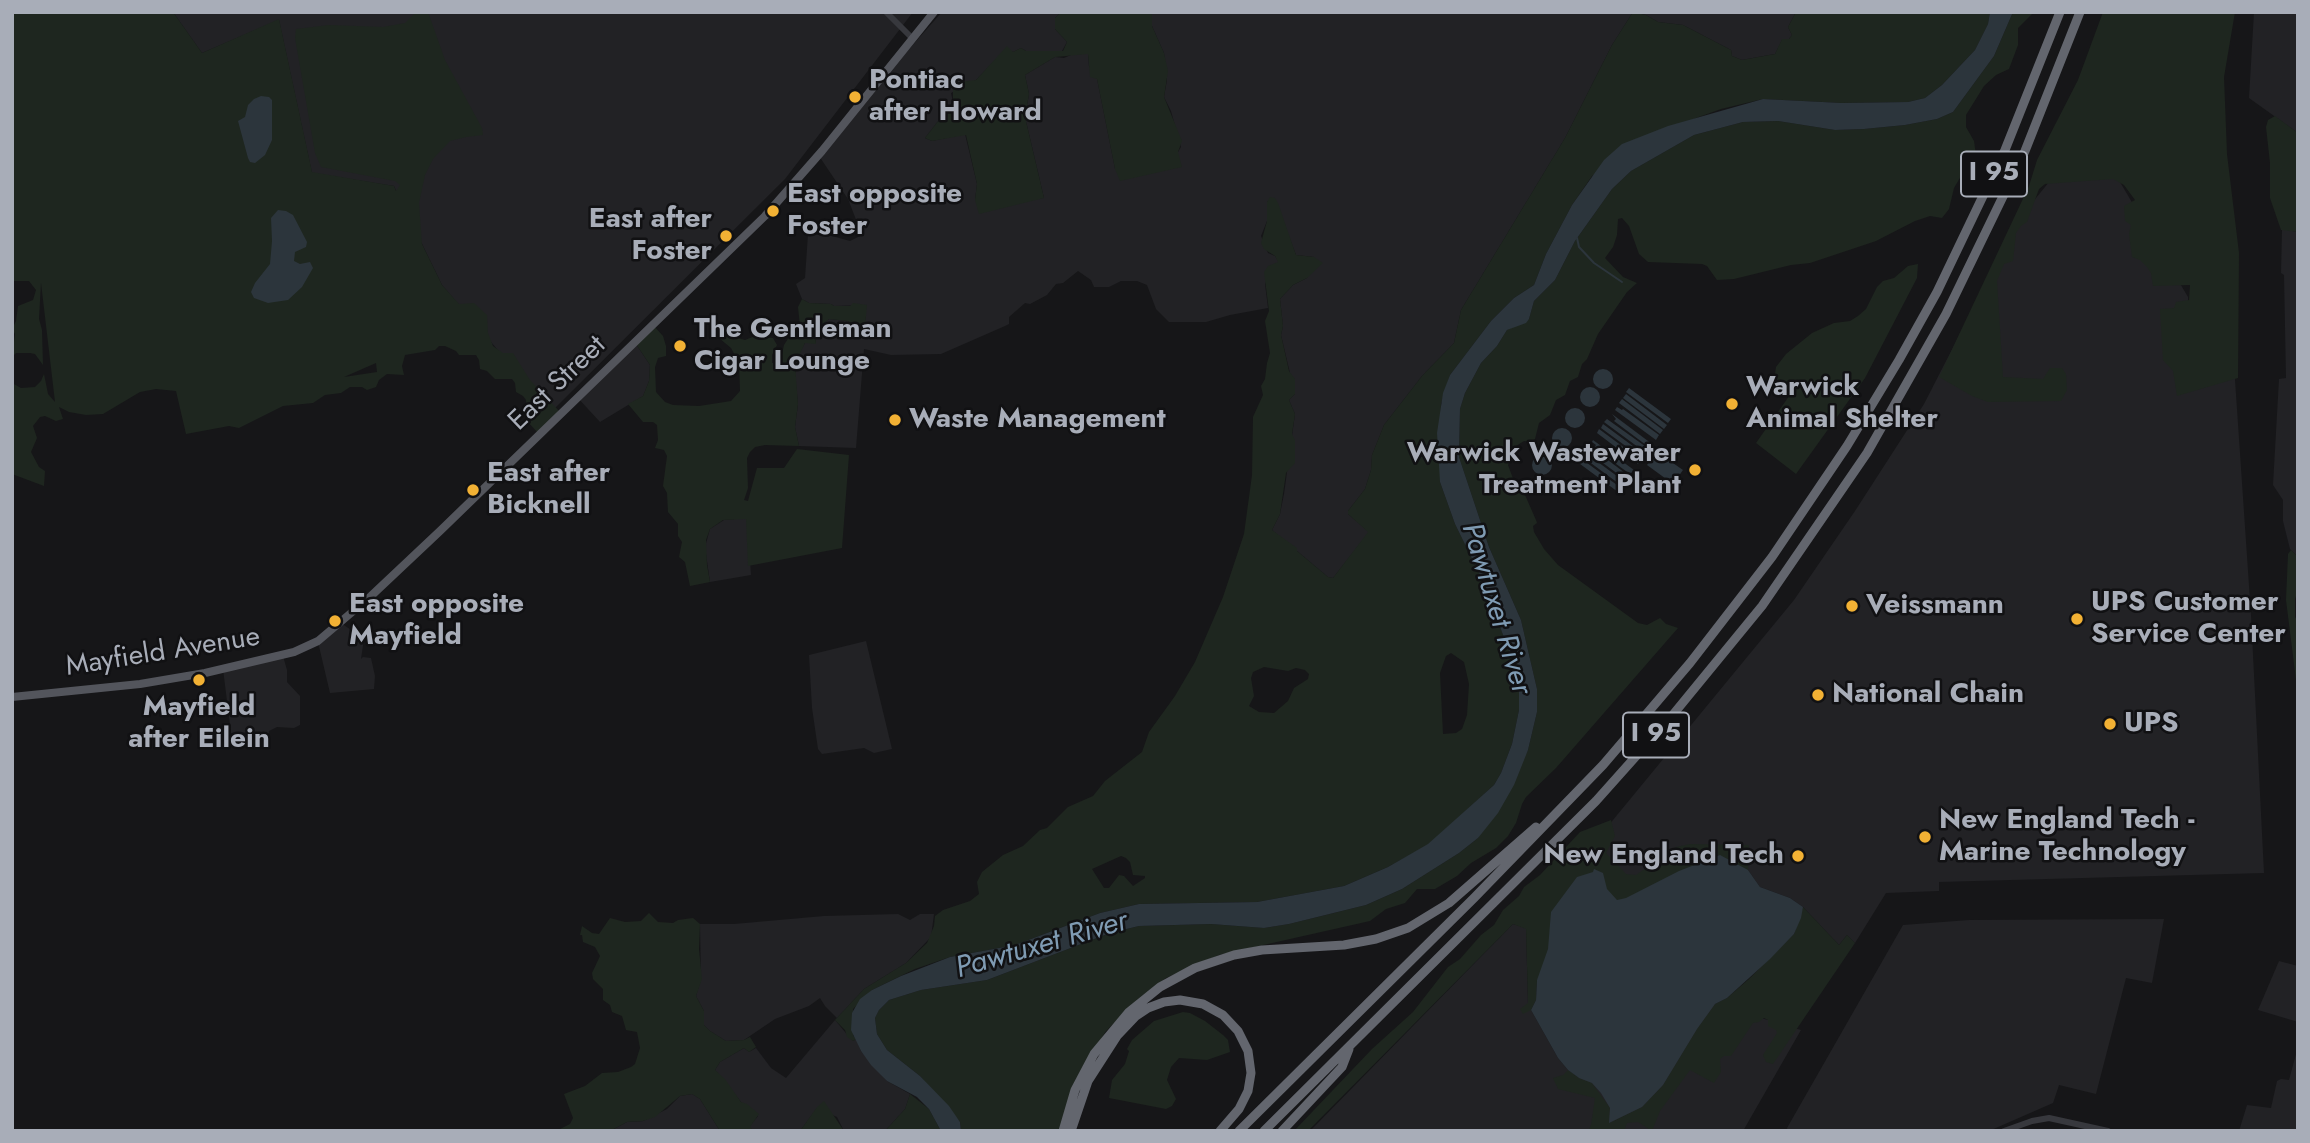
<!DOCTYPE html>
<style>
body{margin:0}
#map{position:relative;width:2310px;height:1143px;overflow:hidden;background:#161618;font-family:Jost,sans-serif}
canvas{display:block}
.frame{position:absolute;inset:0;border:14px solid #a8adb8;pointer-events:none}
</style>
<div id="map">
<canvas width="2310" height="1143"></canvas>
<div class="frame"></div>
</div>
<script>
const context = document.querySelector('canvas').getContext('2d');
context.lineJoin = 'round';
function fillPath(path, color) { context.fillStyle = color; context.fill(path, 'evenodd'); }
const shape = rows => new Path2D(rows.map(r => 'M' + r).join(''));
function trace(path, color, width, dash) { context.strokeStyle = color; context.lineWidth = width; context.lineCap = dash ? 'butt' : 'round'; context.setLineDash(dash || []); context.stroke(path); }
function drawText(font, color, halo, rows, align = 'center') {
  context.font = font + ' Jost,sans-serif'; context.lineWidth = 5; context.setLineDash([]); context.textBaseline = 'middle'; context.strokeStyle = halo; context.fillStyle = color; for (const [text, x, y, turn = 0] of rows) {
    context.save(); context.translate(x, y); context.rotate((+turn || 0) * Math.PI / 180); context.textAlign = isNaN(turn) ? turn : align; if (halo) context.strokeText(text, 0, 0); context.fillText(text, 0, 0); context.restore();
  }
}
const built = shape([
 [173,12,913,12,785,179,551,412,442,285,394,186,312,173,279,20,202,53],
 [942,12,1061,12,1055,18,1055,29,1067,42,1062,51,1026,51,1021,48,1013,52,1006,49,976,80,951,93,953,102,925,138,932,141,965,134,977,184,975,200,1044,198,1025,117,1029,94,1025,75,1055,57,1064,58,1073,54,1088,54,1089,66,1097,79,1115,169,1178,152,1181,147,1171,111,1164,97,1167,80,1164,53,1152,26,1152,12,1633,12,1612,45,1565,138,1461,310,1454,343,1422,376,1384,425,1372,455,1371,470,1365,489,1348,511,1348,514,1369,532,1333,578,1328,577,1272,530,1280,514,1284,494,1295,414,1289,400,1295,394,1281,335,1283,326,1280,299,1293,285,1307,278,1314,257,1296,255,1275,200,1267,202,1267,221,1261,236,1268,253,1275,256,1279,262,1265,284,1268,308,1230,315,1206,322,1169,322,1156,309,1147,285,1137,281,1121,281,1109,287,1094,287,1091,280,1078,271,1063,283,1056,284,1047,295,1030,304,1025,303,1009,317,1009,324,1005,326,941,354,891,355,864,349,856,448,799,446,795,427,798,404,795,375,797,357,805,343,816,343,815,330,829,319,848,321,864,337,866,305,834,306,831,304,809,303,802,299,796,284,805,278,808,234,832,236,850,241,862,235,848,199,819,156,862,102],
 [1634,12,1796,12,1788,27,1792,35,1789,39,1782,40,1775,54,1742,60,1732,56,1731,50,1683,25,1658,22,1646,15],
 [2254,12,2298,12,2298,133,2249,98],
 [2117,177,2188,297,2188,375,2234,365,2251,615,2264,873,1939,882,1939,891,1886,893,1855,943,1847,935,1839,945,1803,907,1790,898,1760,887,1748,870,1645,887,1585,854,1794,600,1855,511,1924,404,2019,219,2049,182],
 [2282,229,2298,232,2298,557,2290,549,2283,521,2283,500,2273,485,2279,379,2286,378,2284,275,2281,273],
 [634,341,650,365,649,381,643,396,600,422,577,397],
 [747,518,751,575,710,582,705,547,710,529,724,520],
 [341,623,364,639,361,659,363,657,371,658,375,676,374,689,330,693,318,642],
 [866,641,892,749,874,753,864,748,822,754,818,749,812,708,809,655],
 [283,656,287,670,287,682,300,696,300,725,294,728,277,727,269,731,268,738,255,737,253,732,231,733,223,669],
 [898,914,910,920,920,914,934,914,931,937,906,963,864,989,837,1018,825,1006,820,998,809,1006,775,1019,744,1040,726,1041,710,1031,704,1025,704,1011,696,996,701,979,700,924,734,924,824,916],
 [2164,919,2152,983,2126,978,2096,1094,2059,1085,2053,1103,1989,1131,1788,1131,1787,1128,1903,925,1969,920],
 [1513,924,1526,928,1528,1003,1531,1010,1558,1058,1568,1070,1579,1078,1715,1004,1801,1030,1743,1131,1310,1131],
 [2279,961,2298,966,2298,1022,2258,1010],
 [835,1020,850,1038,853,1041,856,1039,861,1051,887,1081,910,1094,905,1109,885,1131,844,1131,837,1117,817,1108,800,1131,754,1131,749,1127,758,1116,741,1102,715,1070,720,1062,744,1048,749,1052,756,1048,771,1068,786,1078],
 [2298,1047,2298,1131,2239,1131,2247,1105,2271,1108,2277,1081,2281,1079,2289,1080],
 [692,1094,700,1099,720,1131,610,1131,627,1122,643,1121,667,1109,680,1096]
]);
const green = shape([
 [12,12,173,12,202,53,279,19,312,172,394,186,396,191,400,185,395,181,321,167,315,153,295,38,296,29,329,25,383,27,405,23,416,12,428,12,445,60,482,128,483,135,466,137,450,141,433,159,425,175,419,203,422,244,442,285,459,304,474,303,487,315,488,333,493,346,503,353,513,353,530,380,560,412,538,433,527,421,526,400,523,396,516,392,515,383,512,379,495,379,487,371,480,369,479,360,476,355,459,355,456,351,445,346,439,346,435,350,405,355,402,366,404,375,387,374,379,380,376,387,367,390,362,387,350,387,341,393,325,395,313,403,283,406,239,428,229,426,186,434,176,391,156,389,140,392,103,414,86,415,69,412,59,407,63,419,56,421,45,416,40,417,33,426,37,438,31,452,39,467,45,471,44,486,12,474,12,383,21,388,35,387,41,381,44,374,48,394,55,402,41,283,39,319,42,330,43,365,35,354,30,353,16,353,12,357,15,334,12,329,16,321,18,306,33,300,36,290,29,281,12,281],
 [376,363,377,372,344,377],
 [1061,12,1152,12,1152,26,1164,53,1168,71,1164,97,1182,141,1178,152,1182,167,1120,181,1115,169,1097,79,1090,77,1088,54,1055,57,1025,75,1029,94,1025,117,1044,198,979,214,975,200,977,184,966,135,932,141,925,138,953,102,953,83,976,80,1007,46,1013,52,1021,48,1026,51,1063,51,1067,42,1055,29,1055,18],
 [1633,12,1646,15,1658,22,1683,25,1731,50,1732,56,1742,60,1775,54,1782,39,1789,39,1792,35,1788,27,1796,12,1990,12,1988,24,1975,50,1942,85,1925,98,1908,102,1842,103,1763,99,1721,109,1696,118,1592,176,1572,205,1546,254,1534,285,1514,298,1491,321,1450,375,1441,404,1440,482,1455,524,1483,580,1519,678,1519,710,1512,744,1501,773,1494,785,1428,845,1388,867,1344,886,1257,902,1139,904,1100,913,1015,945,950,957,915,969,872,990,853,1009,853,1035,856,1039,853,1041,847,1037,845,1030,835,1020,864,989,906,963,927,943,934,926,935,916,943,910,970,901,979,894,977,882,982,872,1003,855,1023,846,1040,830,1047,828,1068,807,1093,796,1105,781,1142,752,1149,732,1175,696,1195,662,1223,597,1244,534,1252,475,1253,417,1263,395,1261,386,1265,379,1267,363,1270,353,1265,321,1269,311,1264,272,1268,266,1278,262,1275,256,1264,249,1261,243,1267,221,1267,202,1270,197,1275,198,1278,203,1296,255,1314,257,1323,263,1307,278,1293,285,1280,299,1283,326,1281,335,1289,371,1295,379,1295,394,1289,400,1295,414,1292,434,1295,440,1295,463,1286,473,1280,514,1272,530,1297,548,1297,551,1328,577,1333,578,1368,532,1348,514,1348,511,1365,489,1371,470,1372,455,1384,425,1422,376,1454,343,1461,310,1565,138,1612,45],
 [1451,653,1464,662,1469,684,1467,715,1462,729,1456,733,1443,734,1440,673,1446,656],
 [1264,667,1288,671,1296,668,1305,670,1309,674,1308,679,1294,688,1288,701,1274,713,1259,712,1249,706,1254,696,1251,678,1253,672],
 [1121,856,1126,858,1130,862,1133,875,1145,876,1145,878,1133,886,1124,876,1119,875,1109,888,1104,888,1092,869],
 [2013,12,2034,12,2018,28,2018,45,2009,69,1996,75,1984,86,1966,115,1966,127,1974,141,1976,155,1967,168,1962,169,1961,176,1954,188,1949,209,1942,218,1930,216,1915,221,1876,241,1810,263,1791,265,1734,279,1717,280,1707,266,1702,264,1648,262,1639,254,1629,226,1622,218,1618,219,1617,235,1613,247,1605,258,1623,277,1637,283,1627,292,1598,334,1587,359,1582,364,1578,377,1570,381,1565,395,1556,400,1550,415,1539,423,1535,439,1532,442,1524,441,1516,446,1508,465,1515,484,1525,495,1536,520,1537,523,1533,526,1534,532,1544,549,1558,565,1638,623,1647,625,1660,618,1666,624,1678,628,1556,768,1526,797,1522,804,1516,823,1508,836,1496,848,1471,863,1457,876,1435,889,1417,889,1405,903,1386,909,1370,921,1219,955,1166,978,1138,999,1106,1031,1075,1081,1060,1131,961,1131,960,1122,920,1076,887,1050,877,1034,875,1018,879,1010,889,1000,921,990,987,980,1110,933,1139,926,1211,924,1264,928,1289,924,1366,905,1402,889,1459,853,1478,838,1528,750,1537,712,1537,689,1521,620,1489,547,1459,457,1460,409,1465,393,1481,363,1497,346,1507,330,1529,319,1534,301,1555,280,1575,241,1612,189,1631,171,1694,135,1743,122,1778,121,1835,130,1864,129,1905,125,1937,119,1953,112,1994,56],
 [2103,12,2235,12,2224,77,2227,154,2239,253,2238,378,2177,396,2173,371,2163,360,2160,309,2174,308,2176,302,2189,300,2190,285,2153,286,2151,273,2147,267,2140,260,2132,257,2129,234,2131,225,2125,221,2124,206,2135,200,2124,185,2113,179,2045,184,2039,189,2027,222,2021,226,2016,233,2013,261,2004,264,1997,281,2003,377,2043,379,2050,368,2062,368,2066,374,2067,390,2061,401,1988,402,1972,396,1939,377,2029,186,2037,160,2078,80],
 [2275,116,2298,133,2298,232,2281,230,2270,198,2270,163,2266,127,2268,120],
 [1918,264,1917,278,1865,378,1796,474,1756,443,1792,392,1774,380,1776,367,1786,354,1812,333,1834,323,1850,321,1858,316,1866,309,1877,287,1883,281,1894,278,1908,266],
 [802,299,809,303,831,304,834,306,850,306,853,303,867,305,864,338,848,321,829,319,815,330,816,344,805,343,795,364,798,404,795,427,799,446,765,445,755,447,750,452,747,458,748,488,744,500,748,501,757,468,784,468,797,449,849,455,842,548,748,566,746,519,723,520,710,529,706,540,707,565,710,582,690,586,685,562,679,557,682,542,678,536,678,524,668,512,667,493,663,486,667,456,664,450,655,448,658,440,657,425,653,422,643,422,628,404,643,396,649,381,650,365,634,341,653,325,663,336,666,346,666,356,658,358,655,367,656,392,665,402,673,405,699,406,731,401,740,391,739,363,731,348,719,338,731,336,745,340,755,336,773,338,777,345,772,355,772,363,780,363,784,345,791,334,800,326,798,307],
 [2291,550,2298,557,2298,590,2295,599,2295,617,2298,621,2297,688,2286,600,2288,554],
 [1611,820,1615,836,1606,853,1626,874,1636,875,1676,847,1690,844,1749,845,1748,870,1720,856,1537,980,1536,1000,1531,1010,1523,1014,1520,1009,1528,1003,1526,929,1513,924,1308,1131,1294,1131,1372,1049,1413,1012,1448,967,1460,959,1481,935,1494,925,1503,910,1519,896,1524,887,1540,875,1580,832],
 [1803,907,1839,945,1847,935,1855,943,1773,1064,1766,1062,1763,1055,1777,1033,1776,1030,1768,1026,1768,1020,1764,1018,1759,1022,1753,1023,1731,1056,1724,1056,1720,1059,1721,1072,1714,1083,1690,1070,1660,1111,1652,1131,1638,1122,1627,1123,1624,1131,1588,1131,1591,1125,1595,1098,1558,1089,1553,1078,1563,1075,1568,1070,1579,1078,1592,1083,1610,1108,1609,1123,1642,1107,1663,1085,1697,1029,1715,1004,1727,998,1749,979,1794,934],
 [649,913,658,922,673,923,678,920,693,918,700,924,699,949,702,979,696,996,704,1011,704,1025,710,1031,726,1041,744,1040,750,1037,756,1047,749,1052,744,1048,720,1062,715,1070,725,1079,741,1102,747,1104,759,1114,750,1127,754,1131,720,1131,700,1099,692,1094,680,1096,655,1117,643,1121,627,1122,610,1131,556,1131,570,1124,573,1118,564,1094,585,1086,602,1073,618,1072,631,1067,635,1064,640,1048,637,1032,626,1030,622,1016,612,1012,610,1005,603,1000,603,989,593,979,592,973,600,956,595,947,583,942,582,935,580,935,582,926,592,933,599,934,610,918,625,922,641,921],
 [1183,1012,1190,1013,1205,1021,1223,1035,1228,1040,1230,1052,1207,1060,1179,1058,1171,1067,1167,1080,1176,1099,1172,1106,1166,1109,1109,1098,1112,1080,1125,1064,1129,1051,1127,1049,1132,1040,1154,1021],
 [910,1094,929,1109,941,1131,885,1131,905,1109],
 [824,1101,844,1131,800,1131,817,1107]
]);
const water = shape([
 [1990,12,2013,12,1994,56,1953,112,1937,119,1905,125,1864,129,1835,130,1778,121,1743,122,1694,135,1631,171,1612,189,1575,241,1555,280,1534,301,1529,319,1526,323,1507,330,1497,346,1481,363,1465,393,1460,409,1459,457,1489,547,1521,620,1537,689,1537,712,1528,750,1514,785,1498,813,1478,838,1459,853,1402,889,1366,905,1289,924,1264,928,1211,924,1139,926,1110,933,987,980,921,990,889,1000,879,1010,875,1018,877,1034,887,1050,920,1076,949,1106,960,1122,961,1131,941,1131,929,1109,917,1097,887,1081,871,1065,861,1051,851,1030,852,1013,860,999,872,990,901,976,950,957,1015,945,1100,913,1139,904,1257,902,1344,886,1388,867,1428,844,1494,785,1501,773,1512,744,1519,710,1519,678,1483,581,1455,524,1440,482,1437,433,1443,393,1450,375,1491,321,1514,298,1534,285,1546,254,1572,205,1604,160,1622,144,1668,126,1763,99,1842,103,1908,102,1925,98,1942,85,1975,50,1988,24],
 [261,96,269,97,272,100,272,140,265,155,255,163,250,162,248,158,238,121,245,117,248,105,254,99],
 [278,210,286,211,293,215,307,242,306,247,295,252,294,261,300,264,310,262,313,268,302,287,288,300,268,303,254,298,251,292,255,283,270,264,272,241,271,218],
 '1593 379a10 10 0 1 1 20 0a10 10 0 1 1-20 0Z',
 '1580 397a10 10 0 1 1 20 0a10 10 0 1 1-20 0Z',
 [1629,388,1671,419,1668,423,1626,392],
 [1626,394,1667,425,1664,429,1623,398],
 [1622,399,1663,430,1660,434,1619,403],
 [1617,407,1622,410,1623,409,1659,435,1656,440,1615,410],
 '1565 418a10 10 0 1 1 20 0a10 10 0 1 1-20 0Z',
 [1612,414,1652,444,1650,448,1614,421,1616,419],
 [1607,419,1649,449,1646,453,1604,422],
 [1603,424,1645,455,1642,458,1601,428],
 '1552 438a10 10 0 1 1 20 0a10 10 0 1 1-20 0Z',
 [1599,429,1641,460,1638,464,1597,433],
 [1593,440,1634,470,1630,474,1594,448,1596,445,1592,442],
 [1588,445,1629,476,1626,480,1584,449],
 [1583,451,1625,482,1622,486,1580,455],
 [1657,452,1683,470,1673,484,1647,465],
 '1532 465a10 10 0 1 1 20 0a10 10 0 1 1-20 0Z',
 [1579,457,1621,488,1618,492,1576,461],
 [1720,855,1748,870,1760,887,1790,898,1803,907,1801,918,1794,934,1770,959,1727,998,1715,1004,1697,1029,1663,1085,1642,1107,1609,1123,1610,1108,1601,1093,1592,1083,1579,1078,1568,1070,1558,1058,1531,1010,1536,1000,1537,980,1548,949,1551,912,1577,877,1593,872,1594,869,1603,873,1607,889,1617,900,1626,898,1679,871]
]);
const stream = shape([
 [1577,238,1579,247,1594,263,1622,282]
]);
const minor = shape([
 [886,12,912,38],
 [2004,1131,2032,1121,2049,1118,2108,1131]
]);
const major = shape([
 [12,697,140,684,205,673,294,652,318,641,371,596,440,531,765,216,822,151,934,12]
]);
const highway = shape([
 [1063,1131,1075,1090,1094,1054,1129,1012,1160,987,1195,968,1234,955,1262,950,1344,945,1376,939,1408,928,1449,903,1536,827],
 [1071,1131,1088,1081,1117,1036,1136,1016,1148,1008,1164,1002,1180,1000,1203,1004,1223,1015,1238,1031,1248,1051,1251,1073,1248,1091,1239,1109,1220,1131],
 [1239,1131,1474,898,1603,765,1690,663,1772,557,1847,446,1899,360,1937,292,2005,150,2060,12],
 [1264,1131,1596,801,1671,717,1762,606,1867,453,1946,314,2025,151,2080,12],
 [1282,1131,1342,1067,1349,1049]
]);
const markers = [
 [855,97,7,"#f2b134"],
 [773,211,7,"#f2b134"],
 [726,236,7,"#f2b134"],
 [680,346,7,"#f2b134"],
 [1732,404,7,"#f2b134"],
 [895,420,7,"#f2b134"],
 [1695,470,7,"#f2b134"],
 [473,490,7,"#f2b134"],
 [1852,606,7,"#f2b134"],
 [2077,619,7,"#f2b134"],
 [335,621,7,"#f2b134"],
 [199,680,7,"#f2b134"],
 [1818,695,7,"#f2b134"],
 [2110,724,7,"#f2b134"],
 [1925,837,7,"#f2b134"],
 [1798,856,7,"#f2b134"]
];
const shields = [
 [1994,174,66],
 [1656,735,66]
];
const shieldNames = [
 ["I 95",1994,174],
 ["I 95",1656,735]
];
const poiNames = [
 ["Pontiac",869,81],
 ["after Howard",869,113],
 ["East opposite",787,195],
 ["Foster",787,227],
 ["East after",712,220,"right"],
 ["Foster",712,252,"right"],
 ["The Gentleman",694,330],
 ["Cigar Lounge",694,362],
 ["Warwick",1746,388],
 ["Animal Shelter",1746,420],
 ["Waste Management",909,420],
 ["Warwick Wastewater",1681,454,"right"],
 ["Treatment Plant",1681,486,"right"],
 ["East after",487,474],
 ["Bicknell",487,506],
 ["UPS Customer",2091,603],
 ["Service Center",2091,635],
 ["East opposite",349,605],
 ["Mayfield",349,637],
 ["Veissmann",1866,606],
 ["National Chain",1832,695],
 ["Mayfield",199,708,"center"],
 ["after Eilein",199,740,"center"],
 ["UPS",2124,724],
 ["New England Tech -",1939,821],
 ["Marine Technology",1939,853],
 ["New England Tech",1784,856,"right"]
];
const streetNames = [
 ["East Street",558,384,-44],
 ["Mayfield Avenue",163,653,-9]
];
const waterNames = [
 ["Pawtuxet River",1495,609,73],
 ["Pawtuxet River",1042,946,-16]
];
fillPath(built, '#222225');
fillPath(green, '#1e261f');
fillPath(water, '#2c353c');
trace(stream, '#2c353c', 2);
trace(minor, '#37383d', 6);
trace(major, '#53555c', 8);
trace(highway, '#63666e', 9);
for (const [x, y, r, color] of markers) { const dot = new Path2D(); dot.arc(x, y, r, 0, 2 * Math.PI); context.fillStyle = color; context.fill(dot); trace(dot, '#111113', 2.5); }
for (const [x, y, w] of shields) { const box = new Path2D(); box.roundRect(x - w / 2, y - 22.5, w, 45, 5); context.fillStyle = '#111113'; context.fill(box); trace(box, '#a8adb8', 2); }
drawText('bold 26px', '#a8adb8', null, shieldNames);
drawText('bold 28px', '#a8adb8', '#111113', poiNames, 'left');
drawText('28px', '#a8adb8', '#111113', streetNames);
drawText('italic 30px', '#7f9bb3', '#111113', waterNames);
</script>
